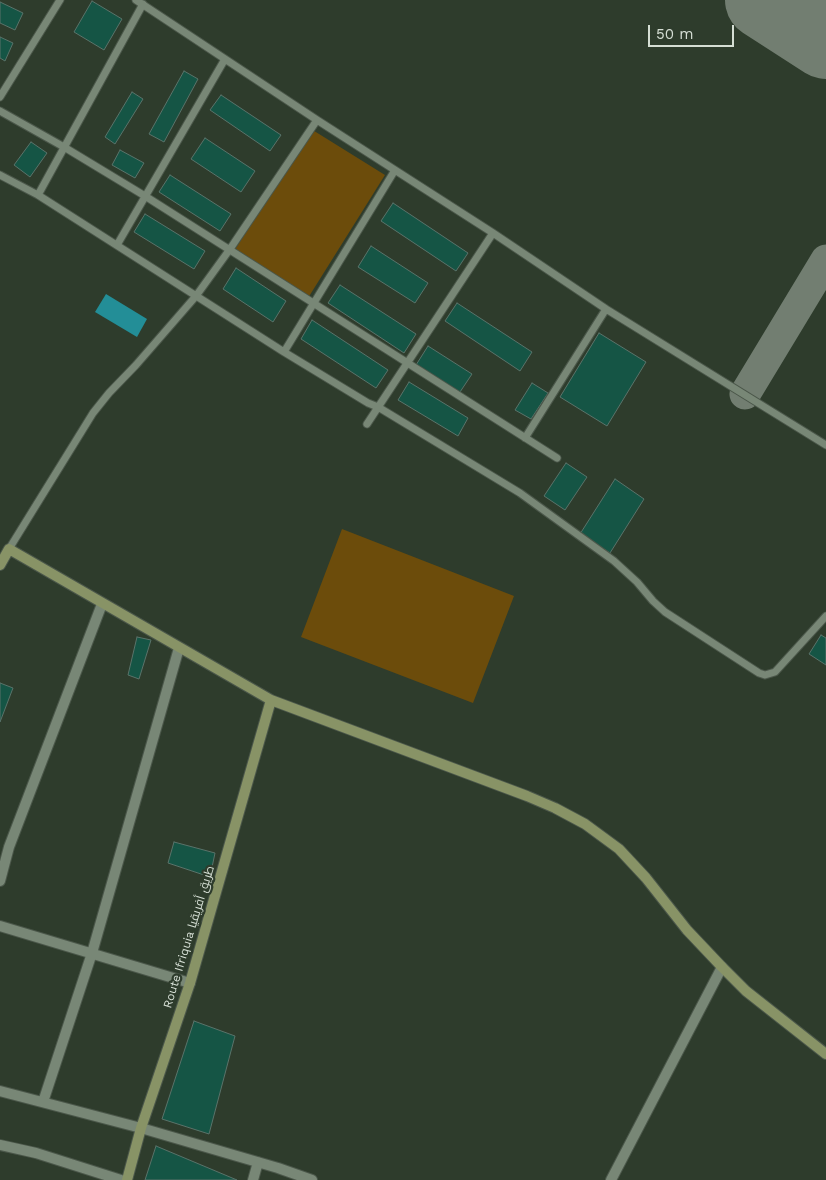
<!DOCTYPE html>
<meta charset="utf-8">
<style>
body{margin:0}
#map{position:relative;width:826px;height:1180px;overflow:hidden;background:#2e3c2c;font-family:"Work Sans",sans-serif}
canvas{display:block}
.scale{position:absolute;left:648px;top:25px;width:86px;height:22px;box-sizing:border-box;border:2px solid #d5ded4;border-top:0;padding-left:6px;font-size:15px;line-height:18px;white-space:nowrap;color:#d5ded4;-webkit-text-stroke:4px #2e3c2c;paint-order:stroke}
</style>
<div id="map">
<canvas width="826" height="1180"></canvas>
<div class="scale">50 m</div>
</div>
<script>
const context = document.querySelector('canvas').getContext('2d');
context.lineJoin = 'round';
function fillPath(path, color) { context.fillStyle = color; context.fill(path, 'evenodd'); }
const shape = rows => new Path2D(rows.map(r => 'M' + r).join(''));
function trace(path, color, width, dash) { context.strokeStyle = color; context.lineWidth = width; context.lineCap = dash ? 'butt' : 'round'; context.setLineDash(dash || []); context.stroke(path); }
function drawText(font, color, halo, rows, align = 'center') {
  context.font = font + ' "Work Sans",Cairo,sans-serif'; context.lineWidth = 4.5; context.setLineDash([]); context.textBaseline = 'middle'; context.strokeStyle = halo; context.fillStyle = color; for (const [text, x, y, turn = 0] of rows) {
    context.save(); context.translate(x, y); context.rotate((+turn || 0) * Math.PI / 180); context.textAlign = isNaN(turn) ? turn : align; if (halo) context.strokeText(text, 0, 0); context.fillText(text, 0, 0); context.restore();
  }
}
const green = shape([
 [311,129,385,175,308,298,234,251],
 [342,529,514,596,473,703,301,637]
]);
const water = shape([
 [106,294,147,319,137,337,95,312]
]);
const taxiway = shape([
 [745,394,826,260]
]);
const runway = shape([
 [764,0,826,40]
]);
const building = shape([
 [92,1,122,19,104,50,74,32,92,1],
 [0,2,23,13,15,30,0,23,0,2],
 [0,37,13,43,5,61,0,58,0,37],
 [184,71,198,79,164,142,149,134,184,71],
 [132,92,143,99,115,144,105,137,132,92],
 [221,95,281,135,270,151,210,110,221,95],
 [205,138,255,171,241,192,191,159,205,138],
 [31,142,47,153,30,177,14,165,31,142],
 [120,150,144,163,135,178,112,165,120,150],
 [170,175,231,214,220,231,159,192,170,175],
 [393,203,468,253,456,271,381,221,393,203],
 [145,214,205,251,194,269,134,232,145,214],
 [371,246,428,283,415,303,358,267,371,246],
 [236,268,286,301,273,322,223,289,236,268],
 [340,285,416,334,404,353,328,303,340,285],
 [457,303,532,352,520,371,445,321,457,303],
 [312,320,388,370,376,388,301,339,312,320],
 [599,333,646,362,607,426,560,397,599,333],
 [428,346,472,374,460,392,416,365,428,346],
 [409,382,468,418,458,436,398,400,409,382],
 [532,383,548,393,531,419,515,410,532,383],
 [566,463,587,477,565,510,544,496,566,463],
 [615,479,644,499,610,553,580,534,615,479],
 [821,635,826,638,826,665,809,654,821,635],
 [137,637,151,640,139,679,128,675,137,637],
 [0,683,13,688,0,722,0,683],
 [174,842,215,853,210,877,168,863,174,842],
 [194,1021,235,1036,209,1134,162,1119,194,1021],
 [156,1146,237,1180,145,1180,156,1146]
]);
const lane = shape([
 [136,0,317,120,493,233,606,309,826,445],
 [0,97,60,0],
 [0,111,64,147,145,196,557,458],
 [0,175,38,195,284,352,368,403,378,407,520,493,614,561,637,582,653,601,665,612,759,673,765,675,775,672,826,616],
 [38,195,143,4],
 [117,245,225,59],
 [284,352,395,170],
 [367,424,493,233],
 [525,438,606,309],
 [9,549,93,413,109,393,136,365,196,296,230,249,317,120]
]);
const street = shape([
 [0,881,9,847,102,604],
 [0,926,190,983],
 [0,1091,141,1128,278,1168,312,1180],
 [43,1102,92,953,179,648],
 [0,1145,36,1153,121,1180],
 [253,1180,258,1162],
 [611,1180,722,967]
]);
const secondary = shape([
 [0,565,9,549,271,700,527,796,555,808,585,824,619,849,646,878,687,930,722,967,746,991,826,1054],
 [127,1180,141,1128,190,983,271,700]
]);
const streetNames = [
 ["Route Ifriquia طريق أفريقيا",189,937,-73]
];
fillPath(green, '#6c4c0b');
fillPath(water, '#238e97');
trace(taxiway, '#727e71', 31);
trace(runway, '#727e71', 78);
fillPath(building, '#155545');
trace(building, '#5a736a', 1);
trace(lane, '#4b574a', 9);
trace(street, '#4b574a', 12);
trace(secondary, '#4b574a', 12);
trace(lane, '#788776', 7);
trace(street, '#788776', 10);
trace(secondary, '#889366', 10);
drawText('12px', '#d5ded4', '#2e3c2c', streetNames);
</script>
